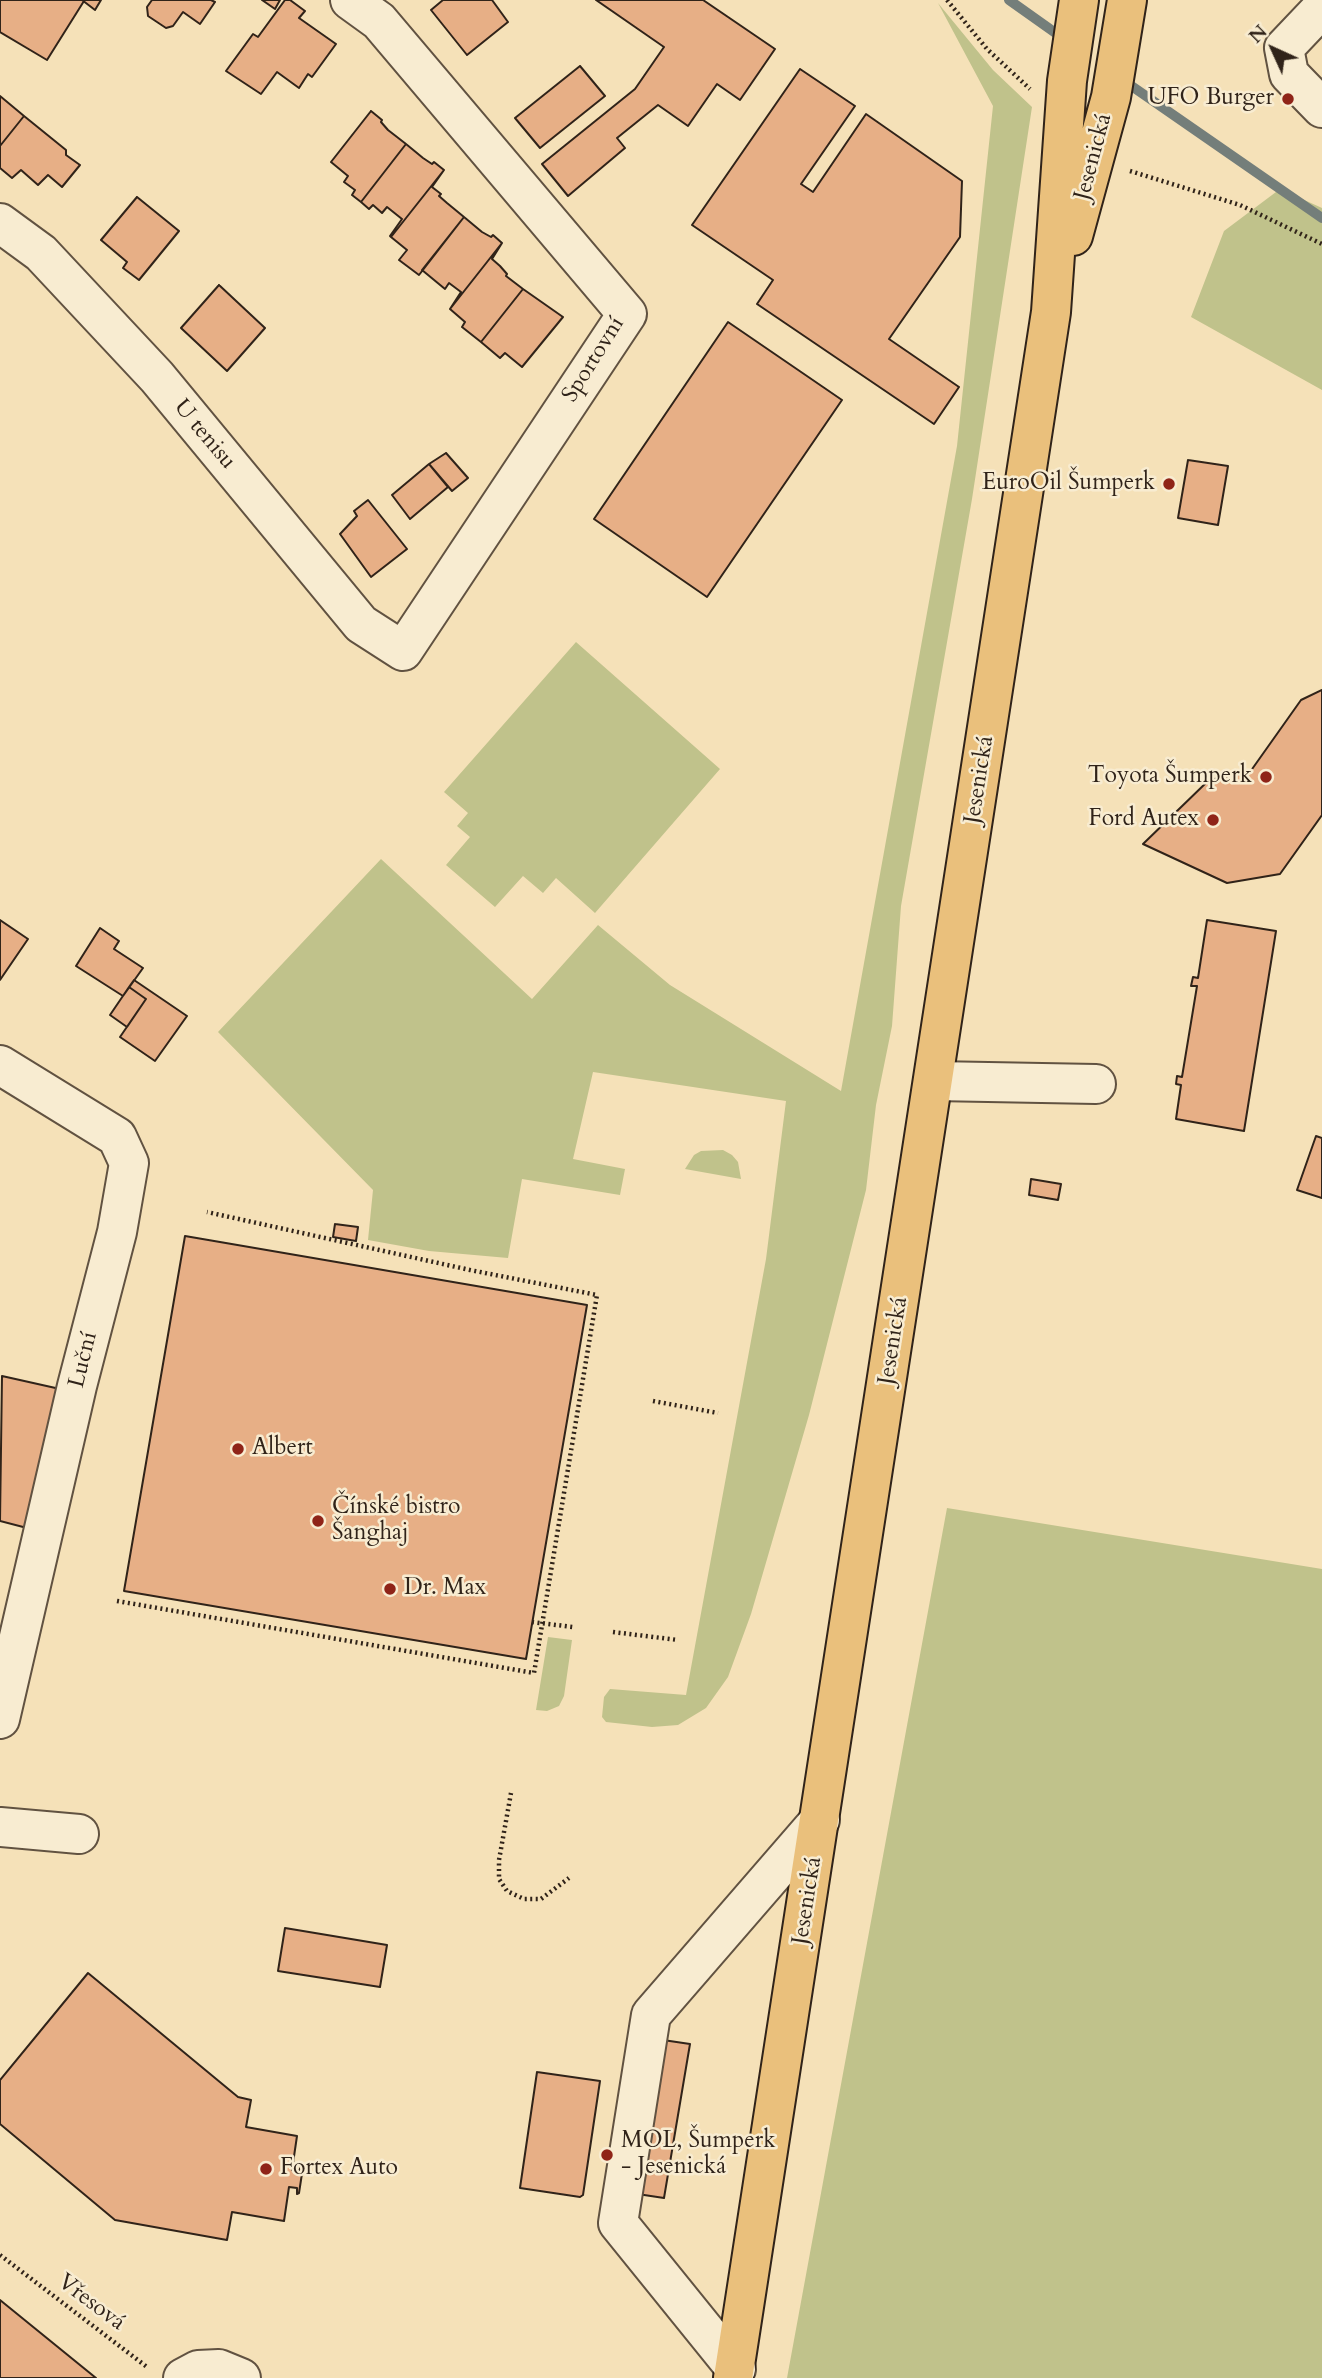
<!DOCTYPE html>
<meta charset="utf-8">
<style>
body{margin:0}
#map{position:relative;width:1322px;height:2378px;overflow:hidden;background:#f5e1b8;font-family:Cardo,serif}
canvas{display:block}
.north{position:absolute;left:1238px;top:14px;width:70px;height:70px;-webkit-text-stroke:5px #f8ecd1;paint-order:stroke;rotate:315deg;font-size:19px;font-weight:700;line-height:28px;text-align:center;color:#302319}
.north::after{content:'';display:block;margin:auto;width:24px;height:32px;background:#302319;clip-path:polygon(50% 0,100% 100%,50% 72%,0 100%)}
</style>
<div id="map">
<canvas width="1322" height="2378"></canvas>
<div class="north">N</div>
</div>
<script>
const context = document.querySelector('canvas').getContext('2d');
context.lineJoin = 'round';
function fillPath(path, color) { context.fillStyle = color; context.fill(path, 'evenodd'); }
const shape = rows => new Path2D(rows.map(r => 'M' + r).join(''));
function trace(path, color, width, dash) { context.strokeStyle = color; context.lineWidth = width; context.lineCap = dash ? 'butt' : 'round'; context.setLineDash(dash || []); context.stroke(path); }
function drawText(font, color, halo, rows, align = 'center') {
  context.font = font + ' Cardo,serif'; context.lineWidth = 5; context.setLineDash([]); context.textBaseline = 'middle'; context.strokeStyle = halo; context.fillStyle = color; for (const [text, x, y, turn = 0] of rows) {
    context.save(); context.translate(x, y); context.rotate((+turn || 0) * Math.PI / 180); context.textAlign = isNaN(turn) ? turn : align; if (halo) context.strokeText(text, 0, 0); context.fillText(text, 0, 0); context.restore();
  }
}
const green = shape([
 [938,3,993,70,1032,107,972,499,901,906,892,1026,876,1105,866,1190,809,1415,751,1614,728,1677,706,1708,678,1725,652,1727,606,1722,602,1717,604,1697,610,1689,686,1695,766,1259,786,1101,593,1072,573,1159,625,1169,620,1195,522,1179,508,1258,429,1251,368,1240,373,1190,218,1032,381,859,532,999,598,925,670,985,841,1091,957,446,993,106],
 [1280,189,1322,208,1322,390,1191,317,1224,231],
 [576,642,720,769,595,913,556,878,543,893,523,876,495,907,446,865,470,837,457,826,468,813,444,792],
 [723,1150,732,1155,738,1162,741,1179,685,1169,694,1155,701,1151],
 [947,1508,1322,1569,1322,2378,787,2378],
 [548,1637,572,1640,564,1696,559,1706,547,1711,536,1710]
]);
const stream = shape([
 [1009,0,1064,39],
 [1120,78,1322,218]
]);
const building = shape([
 [0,0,82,0,84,1,47,60,0,32,0,0],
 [82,0,101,0,95,10,82,0],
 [152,0,211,0,215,2,200,24,183,12,173,26,166,28,148,16,147,7,152,0],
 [262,0,280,0,275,9,262,0],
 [285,0,290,0,305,11,299,18,336,44,312,77,308,74,299,88,277,72,261,94,226,71,253,34,258,37,285,0],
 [443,0,492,0,508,22,467,55,431,10,443,0],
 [596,0,703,0,775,49,740,100,717,84,688,126,658,105,617,138,625,148,568,196,542,164,635,89,664,47,596,0],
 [580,66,605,96,540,148,515,118,580,66],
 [800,69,855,106,801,184,813,192,866,114,962,181,960,237,889,339,959,387,934,424,757,304,773,280,692,225,800,69],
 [0,96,24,116,0,146,0,96],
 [371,111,382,120,381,122,388,130,406,144,361,202,352,195,355,190,344,182,348,176,331,162,371,111],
 [24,116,66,150,66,155,80,165,62,187,48,175,38,185,21,170,12,178,0,168,0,146,24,116],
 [406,144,423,158,432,164,434,162,444,170,391,237,390,236,402,219,387,207,382,213,373,205,369,209,361,202,406,144],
 [444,170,432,187,441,194,439,196,447,203,464,217,419,275,399,260,407,250,391,237,444,170],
 [137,197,179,231,139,280,123,268,127,262,101,240,137,197],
 [464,217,482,232,491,237,493,235,502,243,450,309,461,292,449,283,445,289,422,270,464,217],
 [502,243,492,259,500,266,507,274,506,276,523,289,481,342,462,327,465,322,450,309,502,243],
 [219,285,265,328,227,371,181,328,219,285],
 [523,289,563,317,522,367,505,353,500,358,481,342,523,289],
 [728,322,842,400,707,597,594,519,728,322],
 [446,453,468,478,452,491,429,464,446,453],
 [1188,460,1228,466,1218,525,1178,518,1188,460],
 [429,464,448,487,410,519,392,495,429,464],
 [368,500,407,549,371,577,340,534,357,516,354,511,368,500],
 [1322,690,1322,815,1280,874,1227,883,1143,844,1209,780,1250,772,1301,700,1322,690],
 [0,920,28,939,0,980,0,920],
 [1207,920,1276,931,1244,1131,1176,1119,1181,1085,1176,1084,1177,1076,1182,1077,1197,986,1191,986,1193,977,1198,978,1207,920],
 [100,928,119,941,114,949,143,968,123,996,76,966,100,928],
 [134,980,187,1016,155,1061,120,1037,146,999,129,987,134,980],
 [129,987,146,999,127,1027,110,1015,129,987],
 [1316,1136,1322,1138,1322,1198,1297,1190,1316,1136],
 [1031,1179,1061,1184,1058,1200,1029,1195,1031,1179],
 [335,1224,358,1227,356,1241,333,1237,335,1224],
 [185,1236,587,1305,526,1659,124,1591,185,1236],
 [2,1376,60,1389,27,1528,0,1521,2,1376],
 [285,1928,387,1945,380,1987,278,1971,285,1928],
 [88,1973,238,2097,251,2100,246,2127,297,2136,292,2170,299,2171,301,2166,303,2167,299,2193,297,2194,297,2188,289,2187,284,2221,232,2212,227,2240,115,2220,0,2124,0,2080,88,1973],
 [636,2036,690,2044,664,2198,611,2190,636,2036],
 [537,2072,600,2081,583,2195,580,2197,520,2188,537,2072],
 [0,2300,96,2378,0,2378,0,2300]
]);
const path = shape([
 [947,0,987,49,1030,89],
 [1130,171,1240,205,1322,244],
 [653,1401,718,1413],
 [117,1601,534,1673,597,1295,470,1270,207,1212],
 [532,1622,573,1627],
 [613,1632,678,1640],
 [511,1793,499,1860,499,1879,507,1891,524,1899,541,1899,569,1878],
 [0,2255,147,2367]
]);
const minor = shape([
 [1322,8,1284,48,1289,74,1322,108],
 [0,223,41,253,157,377,361,624,403,651,627,314,379,21,350,0],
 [0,1065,117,1137,129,1163,117,1232,77,1386,0,1719],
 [934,1081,1096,1084],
 [0,1827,79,1834],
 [736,2369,618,2223,651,2015,820,1820],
 [183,2378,198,2370,219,2369,241,2378]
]);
const major = shape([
 [1073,236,1111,97,1127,0],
 [733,2378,1051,312,1067,81,1079,0]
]);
const markers = [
 [1288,99,7,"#8f2418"],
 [1169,484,7,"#8f2418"],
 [1266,777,7,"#8f2418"],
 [1213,820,7,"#8f2418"],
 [238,1449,7,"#8f2418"],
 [318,1521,7,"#8f2418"],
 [390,1589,7,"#8f2418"],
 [607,2155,7,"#8f2418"],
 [266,2169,7,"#8f2418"]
];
const poiNames = [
 ["UFO Burger",1274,99,"right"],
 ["EuroOil Šumperk",1155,484,"right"],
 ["Toyota Šumperk",1252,777,"right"],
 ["Ford Autex",1199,820,"right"],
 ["Albert",252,1449],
 ["Čínské bistro",332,1508],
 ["Šanghaj",332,1534],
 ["Dr. Max",404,1589],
 ["MOL, Šumperk",621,2142],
 ["- Jesenická",621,2168],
 ["Fortex Auto",280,2169]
];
const streetNames = [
 ["Jesenická",1094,157,-75],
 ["Sportovní",594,360,-58],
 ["U tenisu",204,435,50],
 ["Jesenická",980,780,-81],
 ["Jesenická",894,1341,-81],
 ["Luční",84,1360,-76],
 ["Jesenická",808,1901,-81],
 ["Vřesová",91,2303,37]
];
fillPath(green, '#c0c28b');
trace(stream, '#747e7a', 10);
fillPath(building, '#e7af86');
trace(building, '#302319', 2);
trace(minor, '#615241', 42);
trace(major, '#302319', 42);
trace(path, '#302319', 4.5, [2, 3.5]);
trace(minor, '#f8ecd1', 38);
trace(major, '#eac07c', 38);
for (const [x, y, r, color] of markers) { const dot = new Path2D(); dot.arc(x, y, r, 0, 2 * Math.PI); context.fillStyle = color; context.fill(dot); trace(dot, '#f8ecd1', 2.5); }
drawText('23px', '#302319', '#f8ecd1', poiNames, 'left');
drawText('23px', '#302319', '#f8ecd1', streetNames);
</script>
